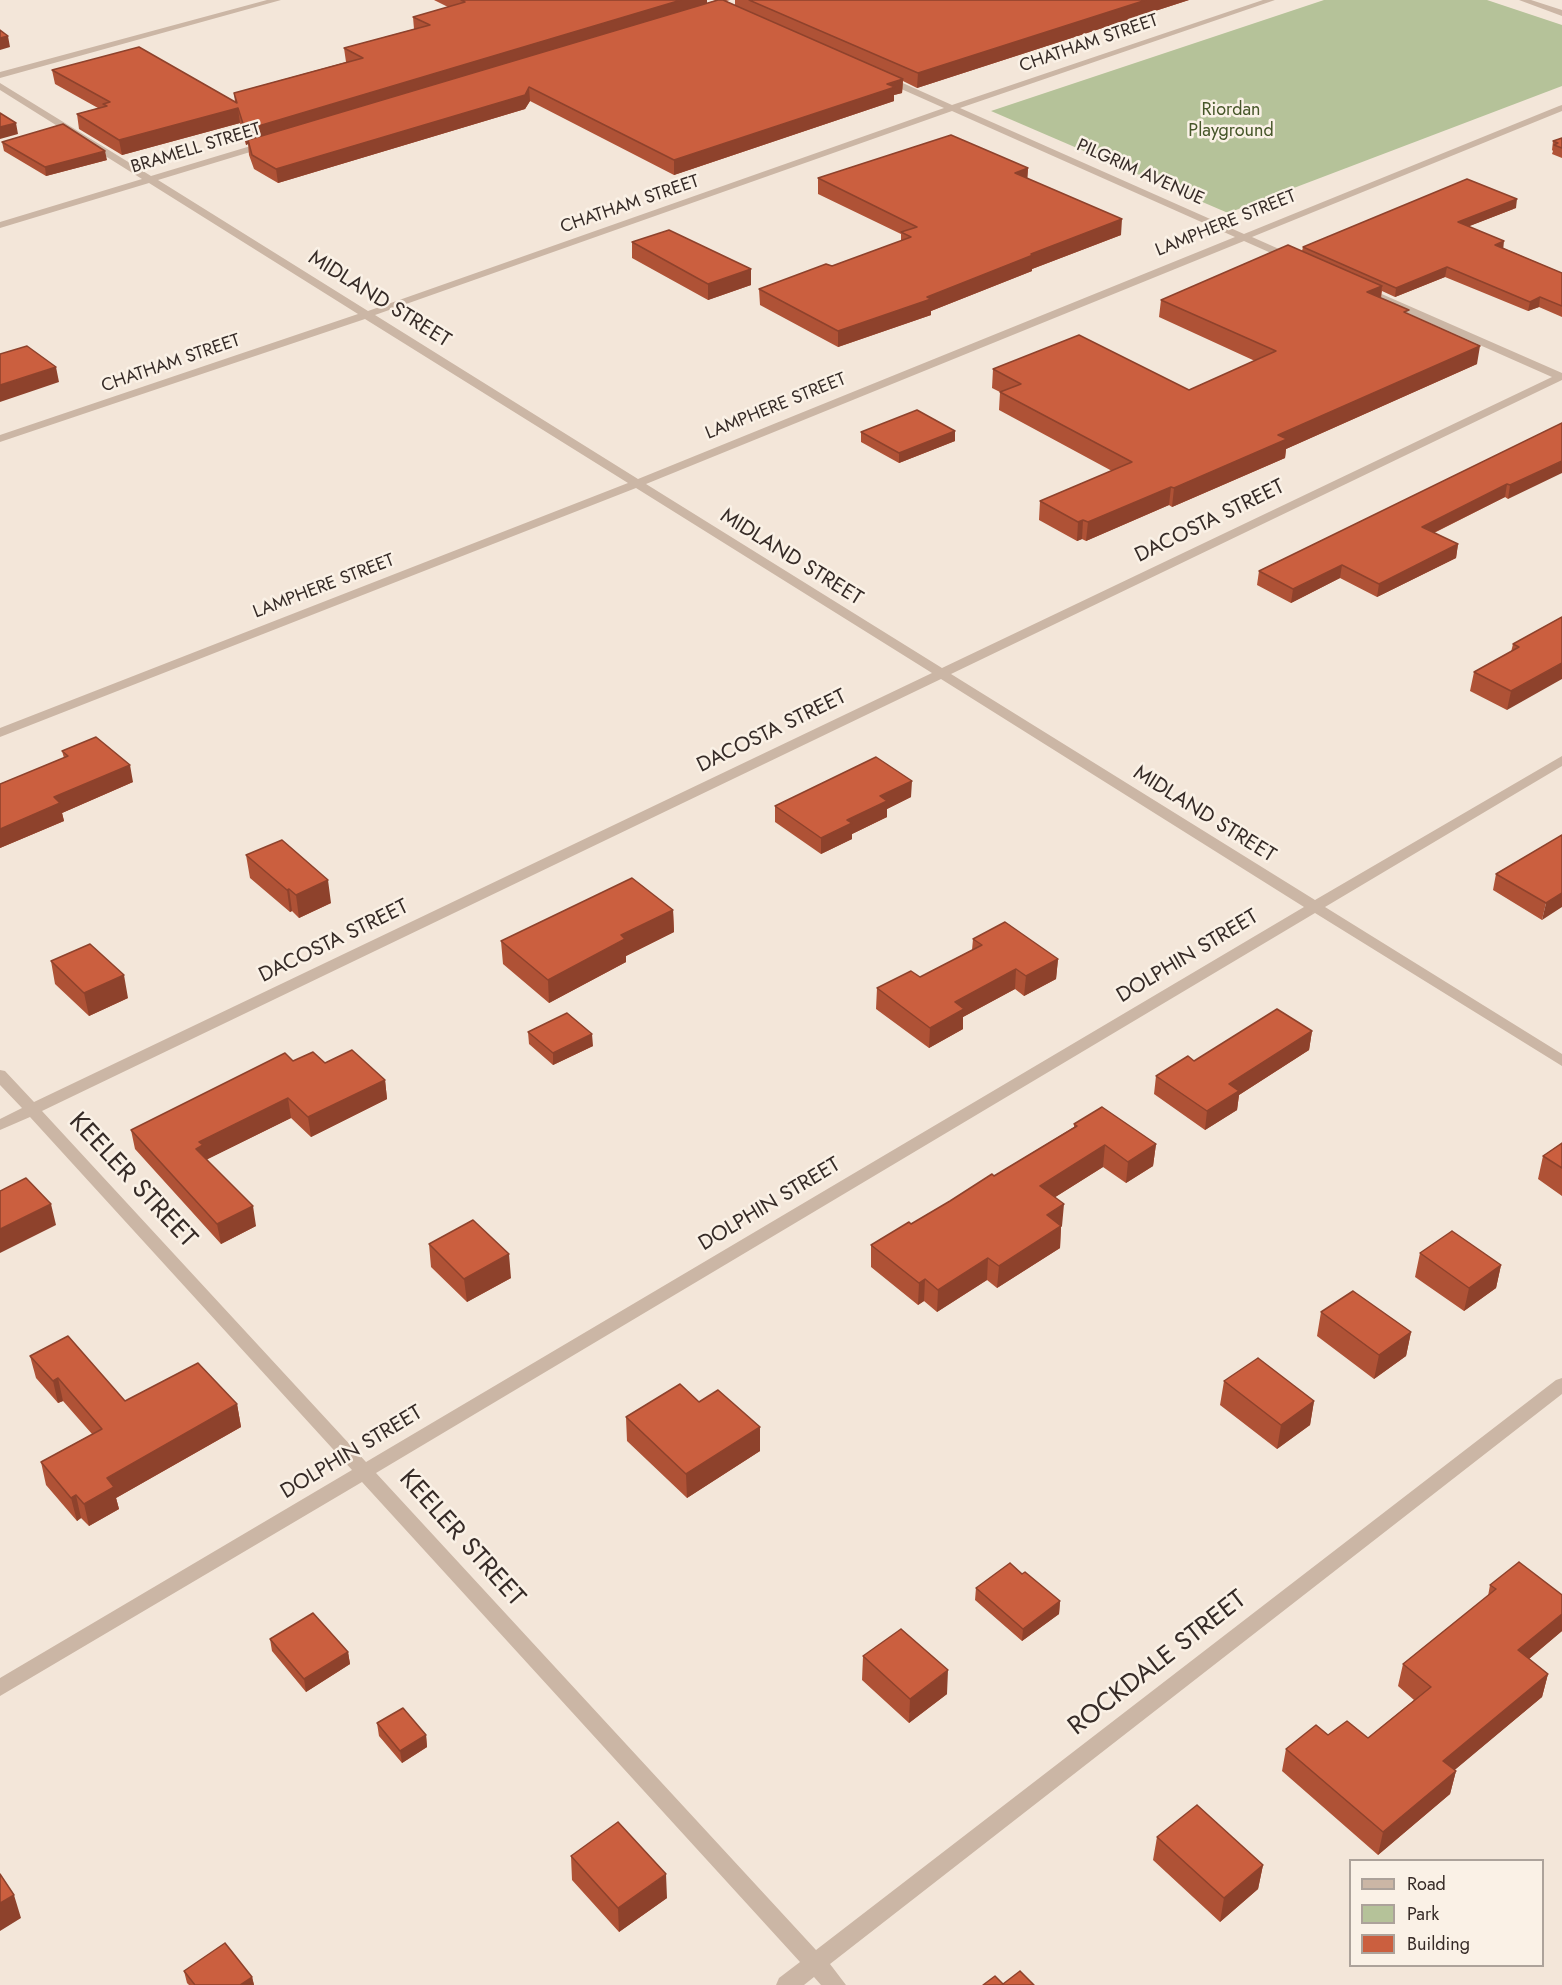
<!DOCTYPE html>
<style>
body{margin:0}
#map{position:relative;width:1562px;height:1985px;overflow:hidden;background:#f3e6d9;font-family:Jost,sans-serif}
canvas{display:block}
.legend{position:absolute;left:1349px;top:1859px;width:195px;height:108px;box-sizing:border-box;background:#faf1e6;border:2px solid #aca29a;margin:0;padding:8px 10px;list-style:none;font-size:18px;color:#362b27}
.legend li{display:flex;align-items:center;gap:12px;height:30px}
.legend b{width:30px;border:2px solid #aca29a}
</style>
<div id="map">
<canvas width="1562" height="1985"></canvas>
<ul class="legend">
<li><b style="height:8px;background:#cbb6a5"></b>Road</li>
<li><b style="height:16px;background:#b5c299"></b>Park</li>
<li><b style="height:16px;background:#cb5f3f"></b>Building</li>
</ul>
</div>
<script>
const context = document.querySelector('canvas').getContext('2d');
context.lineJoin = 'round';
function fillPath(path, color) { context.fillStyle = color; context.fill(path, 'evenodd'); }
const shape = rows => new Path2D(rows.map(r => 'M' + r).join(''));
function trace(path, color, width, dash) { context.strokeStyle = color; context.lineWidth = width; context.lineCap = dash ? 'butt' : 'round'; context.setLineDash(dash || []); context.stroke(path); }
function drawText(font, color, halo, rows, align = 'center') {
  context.font = font + ' Jost,sans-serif'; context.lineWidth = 5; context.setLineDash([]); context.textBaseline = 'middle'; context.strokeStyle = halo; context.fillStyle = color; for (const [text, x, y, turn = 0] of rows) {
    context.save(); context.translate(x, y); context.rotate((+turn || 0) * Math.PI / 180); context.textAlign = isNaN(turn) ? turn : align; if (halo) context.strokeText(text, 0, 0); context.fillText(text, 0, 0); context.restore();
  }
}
const green = shape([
 [1324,0,1487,0,1562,25,1562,86,1228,213,991,111]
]);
const minor = shape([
 [267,0,281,0,0,78,0,72,267,0],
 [1263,0,1275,0,960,108,1244,234,1559,106,1562,105,1562,111,1252,237,1297,257,1297,261,1289,261,1244,241,646,484,942,668,1552,377,1360,292,1360,288,1368,288,1562,373,1562,380,951,674,1315,900,1562,756,1562,766,1325,907,1562,1054,1562,1066,1315,913,376,1473,816,1950,1556,1380,1562,1378,1562,1394,830,1964,846,1985,821,1985,814,1977,804,1985,776,1985,779,1978,800,1962,362,1482,0,1696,0,1678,352,1470,30,1117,0,1130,0,1119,22,1108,0,1085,0,1070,5,1071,34,1102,932,673,636,488,0,737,0,728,628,483,365,319,0,442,0,435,358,314,149,183,0,228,0,222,142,179,0,90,0,83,151,176,264,142,270,142,270,146,158,180,368,311,944,108,881,80,881,76,887,76,952,105,1263,0],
 [952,111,1235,237,638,479,375,315,952,111],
 [941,679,1304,907,366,1462,42,1111,941,679],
 [1519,0,1531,0,1562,10,1562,16,1519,0]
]);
const wall = shape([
 [434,0,707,0,707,3,716,0,730,0,726,1,735,5,735,0,1189,0,917,88,903,81,902,93,894,95,894,101,674,175,530,101,525,109,278,183,254,169,249,155,248,144,246,145,240,123,122,155,79,129,77,114,98,108,55,84,52,70,235,102,234,93,346,62,344,48,414,29,413,17,448,7],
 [1562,138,1562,158,1552,154,1553,151,1552,150,1553,141],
 [2,142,107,160,46,176,4,151],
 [1028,168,1027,179,1121,235,1032,269,1032,271,931,311,931,315,838,347,760,305,759,289,832,266,901,241,901,234,818,194,818,178],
 [1516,208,1469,226,1503,248,1562,273,1562,317,1539,307,1528,311,1445,277,1395,297,1382,291,1381,298,1408,314,1477,364,1286,449,1285,458,1172,507,1169,505,1086,541,1082,539,1077,541,1039,520,1040,501,1112,471,999,410,1000,392,992,388,993,369,1189,390,1255,361,1159,317,1161,300,1302,251,1303,247],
 [632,242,751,269,751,285,708,300,632,258],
 [1562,423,1508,499,1505,497,1434,533,1458,544,1456,558,1377,597,1340,578,1291,603,1257,585,1259,571],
 [861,432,955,441,899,463,861,442],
 [1562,617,1507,710,1470,691,1474,672,1511,652,1513,644],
 [62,751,133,782,62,813,64,821,0,848,0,784,64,758],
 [911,797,887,809,887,817,852,834,852,839,821,854,775,822,775,806],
 [1562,835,1542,920,1493,890,1496,874],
 [246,855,331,903,299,918,292,911,290,912,250,878],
 [673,910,674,932,626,956,626,962,549,1003,503,964,501,941],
 [973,939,1058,959,1056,979,1024,996,1015,989,963,1017,963,1029,929,1048,876,1009,877,988,920,977,972,950],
 [51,961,128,998,89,1016,55,984],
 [1312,1031,1309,1050,1239,1095,1237,1110,1205,1130,1154,1094,1156,1076,1194,1061],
 [528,1032,593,1046,553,1065,529,1044],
 [293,1061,385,1080,387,1099,311,1137,291,1118,207,1159,256,1226,221,1244,135,1149,131,1130],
 [1074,1124,1156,1144,1153,1166,1126,1183,1103,1167,1055,1197,1062,1226,1061,1226,1060,1248,997,1288,987,1280,937,1312,924,1301,918,1305,871,1267,871,1245,911,1224,994,1176,1074,1127],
 [1562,1143,1562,1196,1538,1179,1543,1156],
 [429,1244,511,1278,467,1302,431,1267],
 [1420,1253,1501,1265,1496,1288,1464,1311,1415,1277],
 [1321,1312,1411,1332,1406,1356,1374,1379,1317,1336],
 [30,1356,125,1401,237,1404,241,1427,116,1498,119,1509,89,1526,81,1518,77,1521,46,1485,41,1462,92,1434,63,1401,58,1403,36,1378],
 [1224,1381,1314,1401,1310,1425,1277,1449,1220,1405],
 [626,1417,760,1451,687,1498,627,1441],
 [1022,1574,1060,1601,1059,1614,1022,1641,975,1600,976,1588],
 [1490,1585,1562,1631,1529,1659,1548,1674,1542,1697,1454,1770,1456,1771,1450,1794,1378,1855,1282,1771,1286,1749,1328,1735,1368,1738,1414,1700,1398,1686,1403,1664,1488,1596],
 [270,1639,348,1652,350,1664,306,1692,272,1651],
 [863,1656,947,1694,909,1723,862,1680],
 [377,1723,426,1735,427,1747,402,1763,379,1736],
 [1157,1837,1263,1865,1258,1889,1220,1922,1153,1860],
 [571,1856,667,1898,619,1932,572,1880],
 [184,1971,252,1977,254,1985,189,1985,187,1983]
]);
const shadedWall = shape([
 [681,0,707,0,707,6,248,140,248,144,246,145,245,130],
 [1146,0,1189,0,917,88,918,73],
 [8,36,10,47,0,50,0,38],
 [903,79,902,93,894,95,894,101,674,175,674,160],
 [529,87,530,101,525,109,278,183,276,169],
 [238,108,240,123,122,155,119,140],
 [16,123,18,134,0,139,0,127],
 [105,151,107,160,46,176,45,167],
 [1028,168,1027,184,1015,173],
 [1517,199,1516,208,1457,231,1458,222],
 [1122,219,1121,235,1032,269,1032,271,931,311,931,315,838,347,838,331,927,297,1031,254],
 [1504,241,1503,251,1495,245],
 [1447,267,1445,277,1395,297,1396,288],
 [751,269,751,285,708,300,708,284],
 [1382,286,1380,303,1367,292],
 [1540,297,1539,307,1528,311,1530,302],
 [1480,346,1477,364,1286,449,1285,458,1172,507,1174,488,1278,435],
 [56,367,59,382,0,402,0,385],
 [955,431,955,441,899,463,899,453],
 [1562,461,1562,473,1508,499,1510,485],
 [1507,484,1505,497,1419,540,1422,527],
 [1171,487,1169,505,1086,541,1088,522],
 [1083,520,1082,539,1077,541,1078,522],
 [1458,544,1456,558,1377,597,1379,584],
 [1342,565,1340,578,1291,603,1293,589],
 [1562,663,1562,679,1507,710,1511,691],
 [130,765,133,782,62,813,64,821,0,848,0,829,54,797],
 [912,781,911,797,887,809,887,817,852,834,852,839,821,854,821,838,880,796],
 [328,880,331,903,299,918,296,895],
 [289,889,292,911,290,912,287,890],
 [1562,893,1562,907,1542,920,1546,903],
 [673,910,674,932,626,956,626,962,549,1003,548,980,621,935],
 [1058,959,1056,979,1024,996,1026,976],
 [1016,969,1015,989,963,1017,963,1029,929,1048,930,1028,955,1002],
 [124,975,128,998,89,1016,84,993],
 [1312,1031,1309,1050,1239,1095,1237,1110,1205,1130,1207,1111,1229,1084],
 [592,1034,593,1046,553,1065,553,1053],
 [385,1080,387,1099,311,1137,308,1117],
 [288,1098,291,1118,206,1160,196,1149,199,1142],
 [1156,1144,1153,1166,1126,1183,1128,1162],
 [1105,1145,1103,1167,1038,1208,1040,1186],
 [51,1204,56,1225,0,1253,0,1229],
 [1064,1204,1062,1226,1058,1229,1061,1226,1060,1248,997,1288,999,1266,1047,1215],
 [253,1206,256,1226,221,1244,217,1224],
 [509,1254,511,1278,467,1302,464,1279],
 [988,1258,987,1280,937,1312,938,1290],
 [1501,1265,1496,1288,1464,1311,1469,1288],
 [925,1279,924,1301,918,1305,919,1283],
 [1411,1332,1406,1356,1374,1379,1379,1355],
 [58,1378,63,1401,58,1403,53,1381],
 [1314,1401,1310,1425,1277,1449,1281,1425],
 [237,1404,241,1427,116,1498,119,1509,89,1526,84,1504,107,1478],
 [760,1427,760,1451,687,1498,686,1474],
 [76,1495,81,1518,77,1521,71,1498],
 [1060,1601,1059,1614,1022,1641,1023,1629],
 [1562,1614,1562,1631,1512,1673,1518,1650],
 [348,1652,350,1664,306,1692,304,1679],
 [948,1670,947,1694,909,1723,910,1699],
 [1548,1674,1542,1697,1438,1784,1443,1761],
 [426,1735,427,1747,402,1763,400,1751],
 [1456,1771,1450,1794,1378,1855,1383,1832],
 [1263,1865,1258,1889,1220,1922,1224,1898],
 [666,1874,667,1898,619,1932,618,1908],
 [14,1895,21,1918,0,1931,0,1903],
 [252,1977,254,1985,240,1985]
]);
const building = shape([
 [461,0,681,0,245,130,238,108,119,140,77,114,107,106,103,104,110,102,52,70,139,47,237,103,234,93,363,58,344,48,430,25,413,17,465,2,461,0],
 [718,0,723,0,903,79,887,84,895,87,674,160,529,87,525,95,276,169,252,155,248,140,718,0],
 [749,0,1146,0,918,73,749,0],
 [0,30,8,36,0,38,0,30],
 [0,113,16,123,0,127,0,113],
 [63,124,105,151,45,167,2,142,63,124],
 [951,135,1028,168,1015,173,1122,219,1031,254,1033,255,927,297,931,299,838,331,759,289,826,264,832,266,911,237,901,232,917,227,818,178,951,135],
 [1562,138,1562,148,1554,145,1558,143,1553,141,1562,138],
 [1467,179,1517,199,1458,222,1504,241,1495,245,1562,273,1562,306,1540,297,1530,302,1447,267,1396,288,1303,247,1467,179],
 [669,230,751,269,708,284,632,242,669,230],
 [1288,245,1382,286,1367,292,1409,310,1404,312,1480,346,1278,435,1287,439,1174,488,1171,487,1088,522,1083,520,1078,522,1040,501,1132,462,1000,392,1021,384,993,369,1079,335,1189,390,1276,351,1161,300,1288,245],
 [27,346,56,367,0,385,0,354,27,346],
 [917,410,955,431,899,453,861,432,917,410],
 [1562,423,1562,461,1510,485,1507,484,1422,527,1458,544,1379,584,1342,565,1293,589,1259,571,1562,423],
 [1562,617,1562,663,1511,691,1474,672,1519,647,1513,644,1562,617],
 [96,737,130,765,54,797,60,803,0,829,0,784,68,756,62,751,96,737],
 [876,757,912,781,880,796,887,801,847,820,852,823,821,838,775,806,876,757],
 [1562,835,1562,893,1546,903,1496,874,1562,835],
 [282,840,328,880,296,895,289,889,287,890,246,855,282,840],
 [632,878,673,910,621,935,625,939,548,980,501,941,632,878],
 [1005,922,1058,959,1026,976,1016,969,955,1002,964,1009,930,1028,877,988,911,971,920,977,982,945,973,939,1005,922],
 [90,944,124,975,84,993,51,961,90,944],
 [1277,1009,1312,1031,1229,1084,1239,1091,1207,1111,1156,1076,1188,1056,1194,1061,1277,1009],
 [567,1013,592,1034,553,1053,528,1032,567,1013],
 [352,1050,385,1080,308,1117,288,1098,199,1142,203,1145,196,1149,253,1206,217,1224,131,1130,285,1053,293,1061,313,1052,325,1063,352,1050],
 [1102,1107,1156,1144,1128,1162,1105,1145,1040,1186,1064,1204,1047,1215,1061,1226,999,1266,988,1258,938,1290,925,1279,919,1283,871,1245,909,1222,911,1224,950,1201,992,1174,994,1176,1077,1126,1074,1124,1102,1107],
 [1562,1143,1562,1168,1543,1156,1562,1143],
 [26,1178,51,1204,0,1229,0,1191,26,1178],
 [473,1220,509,1254,464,1279,429,1244,473,1220],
 [1452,1231,1501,1265,1469,1288,1420,1253,1452,1231],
 [1353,1291,1411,1332,1379,1355,1321,1312,1353,1291],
 [68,1336,125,1401,198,1363,237,1404,107,1478,114,1487,84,1504,76,1495,71,1498,41,1462,102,1429,58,1378,53,1381,30,1356,68,1336],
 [1258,1358,1314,1401,1281,1425,1224,1381,1258,1358],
 [680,1384,699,1402,718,1390,760,1427,686,1474,626,1417,680,1384],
 [1519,1562,1562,1595,1562,1614,1518,1650,1548,1674,1443,1761,1456,1771,1383,1832,1286,1749,1316,1725,1328,1735,1347,1721,1368,1738,1431,1687,1403,1664,1496,1589,1490,1585,1519,1562],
 [1010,1563,1022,1574,1025,1572,1060,1601,1023,1629,976,1588,1010,1563],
 [313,1613,348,1652,304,1679,270,1639,313,1613],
 [901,1629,948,1670,910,1699,863,1656,901,1629],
 [403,1708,426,1735,400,1751,377,1723,403,1708],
 [1197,1805,1263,1865,1224,1898,1157,1837,1197,1805],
 [618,1822,666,1874,618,1908,571,1856,618,1822],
 [0,1874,14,1895,0,1903,0,1874],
 [225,1943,252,1977,240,1985,195,1985,184,1971,225,1943],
 [1020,1971,1034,1985,983,1985,995,1976,1003,1984,1020,1971]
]);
const farStreetnames = [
 ["CHATHAM STREET",1089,44,-19],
 ["BRAMELL STREET",196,149,-17],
 ["PILGRIM AVENUE",1140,173,24],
 ["CHATHAM STREET",630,205,-19],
 ["LAMPHERE STREET",1226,224,-22],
 ["CHATHAM STREET",171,364,-19],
 ["LAMPHERE STREET",776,407,-22],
 ["LAMPHERE STREET",324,587,-21]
];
const farParknames = [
 ["Riordan",1231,111],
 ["Playground",1231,132]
];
const streetNames = [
 ["MIDLAND STREET",379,300,32],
 ["DACOSTA STREET",1210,522,-26],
 ["MIDLAND STREET",791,558,32],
 ["DACOSTA STREET",772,732,-26],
 ["MIDLAND STREET",1204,815,32],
 ["DACOSTA STREET",334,942,-26],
 ["DOLPHIN STREET",1188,957,-31],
 ["DOLPHIN STREET",770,1205,-31],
 ["DOLPHIN STREET",352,1453,-31]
];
const nearStreetnames = [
 ["KEELER STREET",132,1181,47],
 ["KEELER STREET",461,1539,48],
 ["ROCKDALE STREET",1158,1664,-38]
];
fillPath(green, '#b5c299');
fillPath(minor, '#cbb6a5');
fillPath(wall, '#af5236');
fillPath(shadedWall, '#8e422c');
fillPath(building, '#cb5f3f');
trace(building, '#8e422c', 1.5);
drawText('18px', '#362b27', '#faf1e6', farStreetnames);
drawText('18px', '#465629', '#faf1e6', farParknames);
drawText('21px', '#362b27', '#faf1e6', streetNames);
drawText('26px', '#362b27', '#faf1e6', nearStreetnames);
</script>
